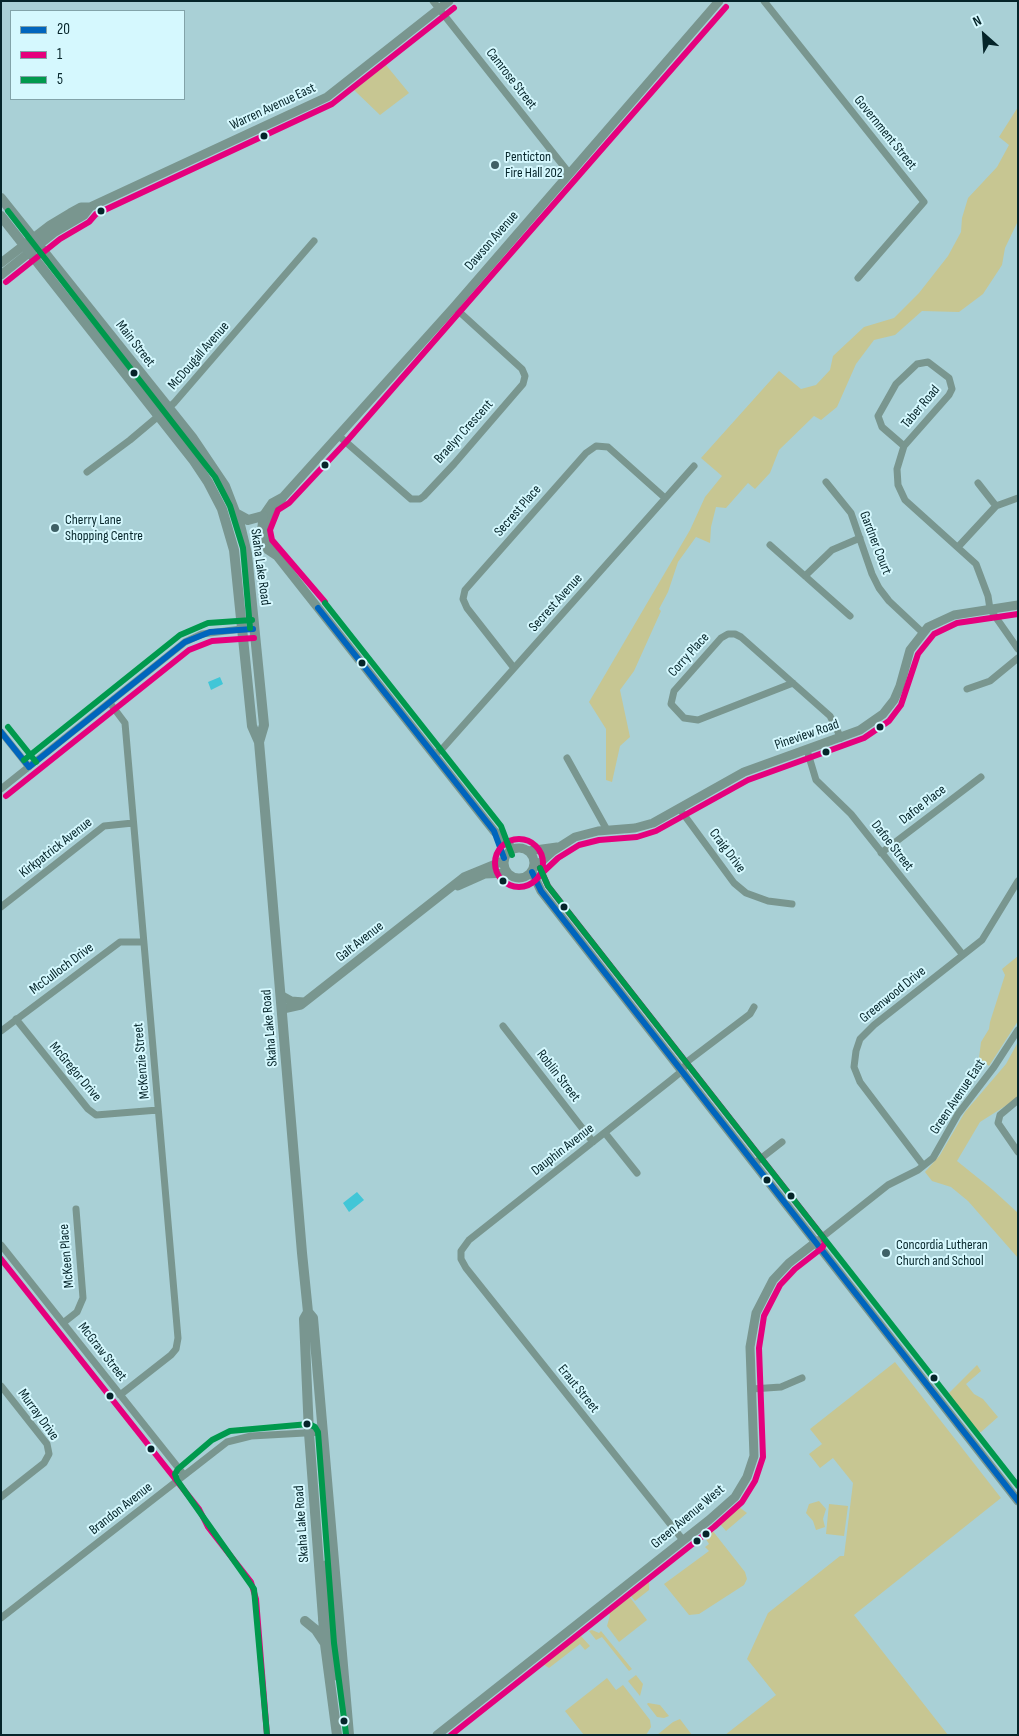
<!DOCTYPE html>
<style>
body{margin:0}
#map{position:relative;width:1019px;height:1736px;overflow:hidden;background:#a9d0d6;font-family:"Sofia Sans Condensed",sans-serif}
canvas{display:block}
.frame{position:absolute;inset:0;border:2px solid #052429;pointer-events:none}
.legend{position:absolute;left:10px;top:10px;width:175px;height:90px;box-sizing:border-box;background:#d5f8fe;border:1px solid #82a3a9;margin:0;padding:6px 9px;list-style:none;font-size:15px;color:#052429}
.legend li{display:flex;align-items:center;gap:10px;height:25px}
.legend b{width:25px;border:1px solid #82a3a9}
.north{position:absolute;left:959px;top:10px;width:50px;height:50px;-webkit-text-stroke:4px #d5f8fe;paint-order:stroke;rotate:334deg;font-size:14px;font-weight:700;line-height:20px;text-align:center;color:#052429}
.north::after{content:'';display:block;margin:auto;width:18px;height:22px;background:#052429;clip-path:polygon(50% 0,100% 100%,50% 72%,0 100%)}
</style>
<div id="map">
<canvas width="1019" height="1736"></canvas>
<div class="frame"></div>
<ul class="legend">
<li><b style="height:6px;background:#0065bd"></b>20</li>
<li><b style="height:6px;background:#e5007d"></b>1</li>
<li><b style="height:6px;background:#00994d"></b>5</li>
</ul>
<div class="north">N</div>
</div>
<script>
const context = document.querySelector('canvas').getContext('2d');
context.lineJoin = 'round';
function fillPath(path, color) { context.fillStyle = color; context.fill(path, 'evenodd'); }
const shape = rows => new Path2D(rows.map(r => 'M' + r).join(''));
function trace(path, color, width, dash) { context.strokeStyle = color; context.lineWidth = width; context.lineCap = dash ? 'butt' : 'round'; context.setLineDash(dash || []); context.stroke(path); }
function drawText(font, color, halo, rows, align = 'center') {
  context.font = font + ' "Sofia Sans Condensed",sans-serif'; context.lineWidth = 4; context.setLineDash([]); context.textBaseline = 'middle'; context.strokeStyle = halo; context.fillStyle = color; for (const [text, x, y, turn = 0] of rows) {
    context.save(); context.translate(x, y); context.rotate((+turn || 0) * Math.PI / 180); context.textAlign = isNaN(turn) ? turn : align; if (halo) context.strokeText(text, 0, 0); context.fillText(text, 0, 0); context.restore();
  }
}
const green = shape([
 [386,65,409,93,380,115,354,90],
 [1018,107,1018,221,1005,248,1002,265,983,294,959,312,922,311,895,335,874,340,856,364,837,407,821,420,814,416,779,450,770,473,755,489,748,483,726,508,716,507,711,527,710,543,696,537,678,562,668,592,659,609,661,611,634,671,620,690,630,737,620,746,612,782,606,780,606,729,589,702,690,530,705,497,722,476,701,458,779,371,801,389,816,385,830,370,833,356,864,327,894,318,919,293,948,256,961,232,962,218,968,198,997,167,1009,145,999,137],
 [1018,956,1018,1021,989,1066,979,1058,981,1042,989,1029,990,1022,1005,975,1002,969],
 [1018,1042,1018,1098,980,1122,957,1161,993,1190,1018,1213,1018,1258,968,1201,951,1187,932,1181,925,1172,940,1155,965,1112,1006,1064],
 [895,1362,1001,1498,854,1615,948,1735,725,1735,776,1695,747,1659,768,1613,840,1556,844,1556,853,1483,833,1458,820,1468,809,1454,822,1444,810,1429],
 [977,1365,981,1371,966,1384,974,1394,983,1399,998,1417,981,1432,975,1433,947,1395],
 [819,1501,826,1509,823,1519,825,1527,816,1530,813,1521,806,1513,809,1504],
 [829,1504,848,1506,844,1536,826,1534],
 [739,1507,747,1513,726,1531,720,1524],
 [712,1530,745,1572,747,1579,744,1585,699,1614,689,1615,664,1584,709,1551,705,1547,709,1544,704,1536],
 [649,1580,649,1590,635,1601,630,1595],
 [629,1596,647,1620,619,1642,607,1626,610,1615,608,1612],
 [592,1630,599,1633,601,1631,632,1669,629,1671,602,1637,596,1640,589,1631],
 [580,1635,590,1646,585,1650,580,1644,549,1668,543,1664],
 [636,1675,643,1684,640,1696,628,1681],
 [607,1678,616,1690,623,1685,650,1720,651,1727,646,1735,584,1735,565,1711],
 [648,1703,660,1705,669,1716,664,1718,657,1717,647,1704],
 [680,1719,692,1735,657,1735,673,1722]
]);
const water = shape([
 [220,677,223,684,211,690,208,682],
 [357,1192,364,1200,349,1212,343,1203]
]);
const minor = shape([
 [433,1,569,173],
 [764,1,924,202,858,278],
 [339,436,411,499,420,499,424,496,454,464,523,384,525,376,522,369,454,307],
 [904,446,882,427,878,416,896,384,917,364,928,362,949,378,952,389,949,395,904,446,897,469,898,485,905,500,976,564,988,596,990,609,1018,649],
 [87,472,130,440,174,403,314,241],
 [826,482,851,513,872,574,879,588,889,601,922,632],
 [978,483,996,506],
 [770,545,850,616],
 [958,547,996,506,1018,498],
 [805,576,832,550,860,538],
 [514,668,467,608,463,599,465,590,586,453,596,446,608,447,665,498],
 [793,683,698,720,684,718,671,704,674,691,721,638,728,634,735,634,741,637,830,716,841,738],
 [967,689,990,681,1018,658],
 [110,703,125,723,178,1338,176,1349,171,1355,120,1395],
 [1,732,29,767],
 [807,750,816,780,851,814,963,955],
 [434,755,443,748,694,466],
 [567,758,607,830],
 [1,789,185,642,202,634,241,629],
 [679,808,734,883,746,893,768,901,792,904],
 [881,853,981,777],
 [1,907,104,826,133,823],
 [16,1019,88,1109,96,1115,158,1110],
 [503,1026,593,1142],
 [1,1031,120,942,143,942],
 [1018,1100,1000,1115,998,1123,1018,1152],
 [605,1133,637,1173],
 [755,1163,782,1142],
 [923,1165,860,1082,854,1067,856,1051,860,1039,874,1025,982,940,1018,881],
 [816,1242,888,1185,918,1170,933,1158,958,1114,994,1067,1018,1030],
 [1,1245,184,1475],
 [63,1323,77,1312,83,1298,76,1209],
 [1,1386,47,1444,49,1454,44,1463,1,1497],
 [752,1389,781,1387,802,1378],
 [683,1540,466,1268,461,1259,461,1251,469,1240,671,1080,682,1071,688,1061,750,1014,754,1007],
 [1,1618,227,1442,251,1436,323,1432]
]);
const tertiary = shape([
 [1,263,50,225,70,213,81,207,90,207,327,97,449,1],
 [1,275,55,232,84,215,90,207],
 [283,497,272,503,263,516,261,537,268,550,277,556,494,831,513,849],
 [277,556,268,536,268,523,283,497,454,307,719,1],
 '504 863a15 15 0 1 1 30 0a15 15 0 1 1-30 0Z',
 [528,851,557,847],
 [533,869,553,851,575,837,598,831,635,828,653,823,744,772,860,730,883,714,894,700,900,686,910,650,928,627,954,615,1018,605],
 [532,872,541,891,1018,1501],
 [458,886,485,874,507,873],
 [282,996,291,1001,304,1002],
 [283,1009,301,1005,464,877,503,861],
 [437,1735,709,1520,735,1497,747,1477,754,1456,750,1347,756,1313,773,1280,789,1263,816,1242]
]);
const secondary = shape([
 [1,198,192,437,225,486,240,525,247,554,264,725,259,742],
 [1,216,194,461,208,482,222,509,234,550,252,726,259,742,264,799,302,1253,308,1312,313,1318,349,1735],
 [237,514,248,520,263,516],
 [308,1312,304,1319,309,1433,325,1644,337,1735],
 [325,1617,330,1601,327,1565],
 [323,1620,329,1622,332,1627,338,1676],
 [305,1621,316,1630,324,1642]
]);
const bus1 = shape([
 [318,608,494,831,504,858],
 [1,732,29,767],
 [29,767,185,642,210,632,253,629],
 [532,872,541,891,1018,1501]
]);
const bus2 = shape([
 [6,282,60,239,89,222,96,214,332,104,454,8],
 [325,602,272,540,270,530,278,510,289,503,346,442,726,7],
 [6,796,189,650,212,641,254,638],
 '495 863a24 24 0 1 1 48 0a24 24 0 1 1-48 0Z',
 [539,876,558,858,579,845,599,840,637,837,656,831,748,780,864,738,889,721,901,705,918,654,934,634,957,623,1018,614],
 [1,1259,199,1509,208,1527,251,1582,256,1599,267,1735],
 [451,1735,714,1527,742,1502,755,1481,763,1457,759,1348,764,1316,780,1285,795,1269,822,1248,825,1243,823,1237,548,886,540,868]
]);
const bus3 = shape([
 [8,211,215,477,230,506,243,548,250,628],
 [325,603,501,826,512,855],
 [8,727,36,762],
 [24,760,180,635,208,623,252,620],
 [540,868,548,886,1018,1486],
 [267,1735,254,1589,177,1480,175,1474,178,1469,212,1440,230,1431,309,1424,315,1427,318,1432,334,1643,346,1734]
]);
const markers = [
 [264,136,4.5,"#052429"],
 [495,165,5,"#3e6066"],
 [101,211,4.5,"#052429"],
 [134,373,4.5,"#052429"],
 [325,465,4.5,"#052429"],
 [55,528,5,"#3e6066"],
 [362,663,4.5,"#052429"],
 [880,727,4.5,"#052429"],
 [826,752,4.5,"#052429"],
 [503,881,4.5,"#052429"],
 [564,907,4.5,"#052429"],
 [767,1180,4.5,"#052429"],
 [791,1196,4.5,"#052429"],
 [886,1253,5,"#3e6066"],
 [934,1378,4.5,"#052429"],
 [110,1396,4.5,"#052429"],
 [307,1424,4.5,"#052429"],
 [151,1449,4.5,"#052429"],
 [706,1534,4.5,"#052429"],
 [697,1541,4.5,"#052429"],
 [344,1721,4.5,"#052429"]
];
const streetNames = [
 ["Camrose Street",511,79,52],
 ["Warren Avenue East",273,107,-25],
 ["Government Street",885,133,51],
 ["Dawson Avenue",492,241,-49],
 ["Main Street",135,344,52],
 ["McDougall Avenue",199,356,-49],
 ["Taber Road",921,407,-50],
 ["Braelyn Crescent",464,432,-48],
 ["Secrest Place",518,511,-49],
 ["Gardner Court",875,543,69],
 ["Skaha Lake Road",260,567,82],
 ["Secrest Avenue",556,603,-48],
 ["Corry Place",689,655,-48],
 ["Pineview Road",807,735,-19],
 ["Dafoe Place",923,805,-38],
 ["Dafoe Street",892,846,52],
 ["Kirkpatrick Avenue",56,848,-38],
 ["Craig Drive",727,851,53],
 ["Galt Avenue",360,942,-38],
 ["McCulloch Drive",62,969,-37],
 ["Greenwood Drive",893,995,-39],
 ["Skaha Lake Road",270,1028,-95],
 ["McKenzie Street",142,1061,-95],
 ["McGregor Drive",75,1072,50],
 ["Roblin Street",558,1076,52],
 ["Green Avenue East",958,1097,-56],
 ["Dauphin Avenue",563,1150,-38],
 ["McKeen Place",67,1256,-95],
 ["McGraw Street",102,1352,52],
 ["Eraut Street",578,1389,51],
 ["Murray Drive",38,1415,54],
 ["Brandon Avenue",121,1509,-38],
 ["Green Avenue West",688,1517,-40],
 ["Skaha Lake Road",302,1524,-94]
];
const poiNames = [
 ["Penticton",505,157],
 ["Fire Hall 202",505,173],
 ["Cherry Lane",65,520],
 ["Shopping Centre",65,536],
 ["Concordia Lutheran",896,1245],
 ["Church and School",896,1261]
];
fillPath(green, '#c7c692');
fillPath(water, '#41c6d7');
trace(minor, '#79968f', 7);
trace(tertiary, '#79968f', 9);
trace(secondary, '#799690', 10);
trace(bus1, '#0065bd', 6);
trace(bus2, '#e5007d', 6);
trace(bus3, '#00994d', 6);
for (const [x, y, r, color] of markers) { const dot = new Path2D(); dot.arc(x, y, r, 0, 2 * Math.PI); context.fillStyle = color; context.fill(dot); trace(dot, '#d5f8fe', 2); }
drawText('14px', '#052429', '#d5f8fe', streetNames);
drawText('14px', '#052429', '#d5f8fe', poiNames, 'left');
</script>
